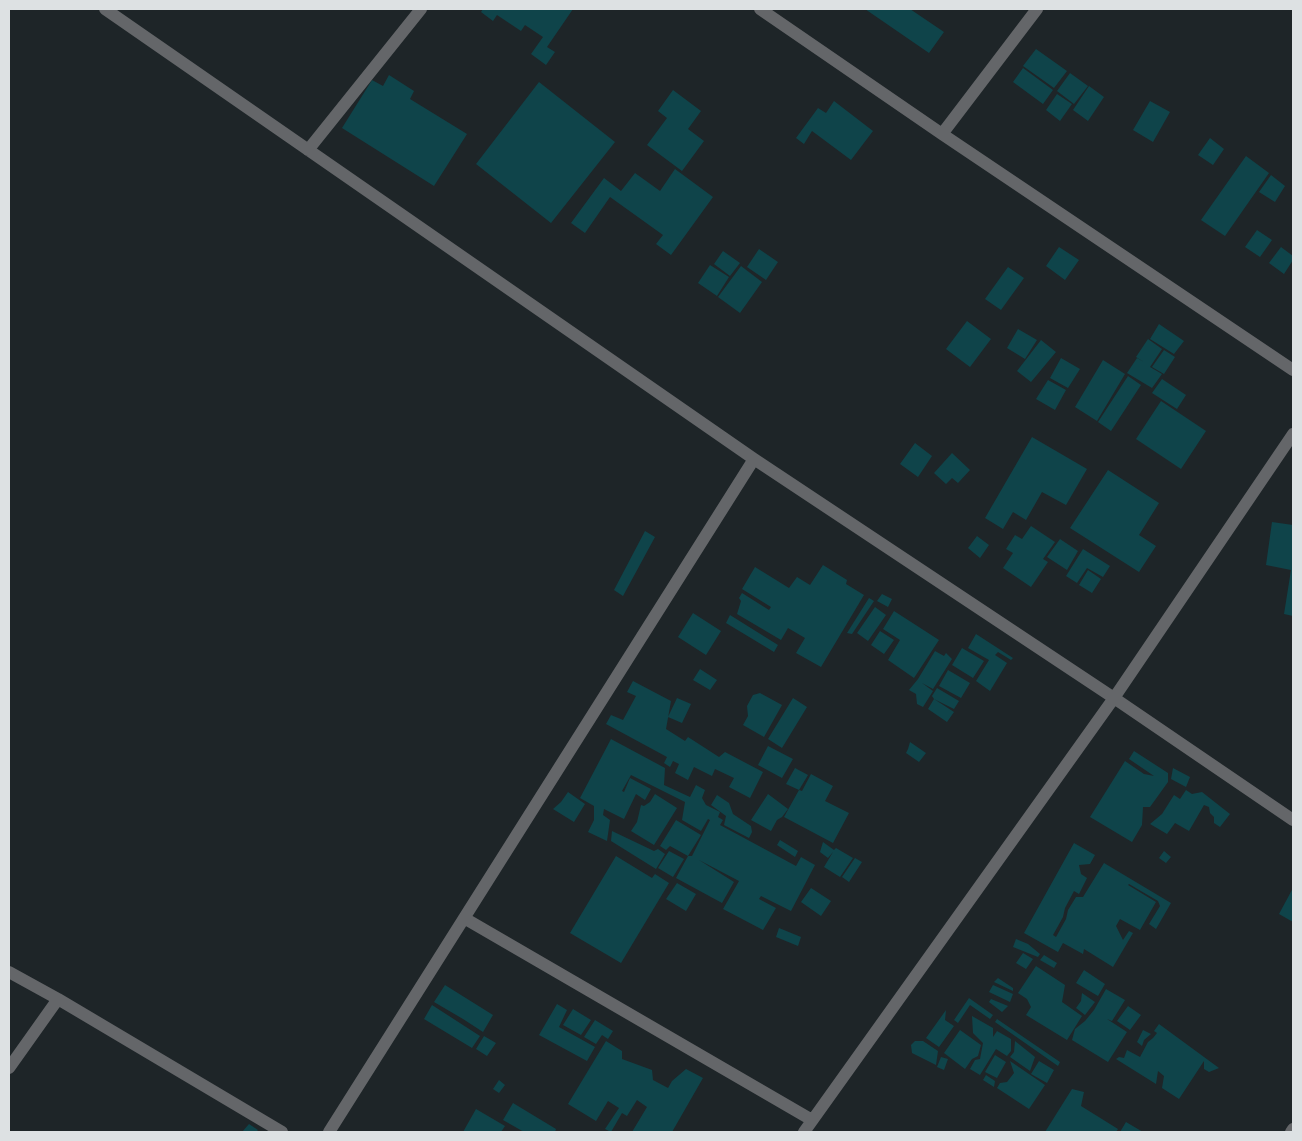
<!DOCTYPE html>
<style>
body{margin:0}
#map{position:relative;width:1302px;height:1141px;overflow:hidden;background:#1e2528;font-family:Lato,sans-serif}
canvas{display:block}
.frame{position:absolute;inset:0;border:10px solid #dde1e3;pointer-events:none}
</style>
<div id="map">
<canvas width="1302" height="1141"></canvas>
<div class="frame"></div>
</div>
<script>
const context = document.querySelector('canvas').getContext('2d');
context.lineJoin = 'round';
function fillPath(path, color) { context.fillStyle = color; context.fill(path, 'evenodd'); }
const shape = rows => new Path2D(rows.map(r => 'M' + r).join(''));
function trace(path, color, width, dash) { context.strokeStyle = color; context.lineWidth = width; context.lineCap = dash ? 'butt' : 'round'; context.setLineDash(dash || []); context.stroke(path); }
const building = shape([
 [483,9,573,9,547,47,555,52,546,65,531,54,543,37,525,25,521,31,497,15,493,21,481,12],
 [865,9,910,9,944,32,929,53],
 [1036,49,1067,71,1054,88,1023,66],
 [1023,68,1053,90,1043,104,1013,82],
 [1070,73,1088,86,1074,104,1057,91],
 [389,75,414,91,410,99,467,134,434,186,342,128,372,80,383,86],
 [539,82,615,142,551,223,476,164],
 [1089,86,1104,97,1088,121,1073,110],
 [673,90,701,111,688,129,704,141,682,171,647,145,667,118,658,111],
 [1057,94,1072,104,1060,121,1046,110],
 [834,101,873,131,851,160,812,131,804,144,796,138,818,108,826,113],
 [1150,101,1170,112,1153,142,1133,130],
 [1210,138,1224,149,1213,165,1198,155],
 [1246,156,1269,173,1225,236,1201,220],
 [675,169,713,197,671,255,656,244,663,235,610,197,585,233,571,223,604,178,621,191,635,173,660,191],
 [1271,175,1285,186,1275,202,1259,192],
 [1257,230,1272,240,1260,257,1245,247],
 [1059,247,1079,260,1065,280,1046,266],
 [1281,247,1293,256,1293,260,1284,274,1269,263],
 [759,249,778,262,766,280,747,267],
 [723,251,740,263,730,276,714,264],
 [710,265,729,277,717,296,698,283],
 [741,266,762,282,740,313,718,297],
 [1008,267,1024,278,1001,310,985,299],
 [967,321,991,339,970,367,946,349],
 [1159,324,1184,341,1174,354,1150,339],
 [1018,329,1037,340,1025,359,1007,348],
 [1148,339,1162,349,1150,367,1162,374,1152,388,1127,373,1137,358,1144,362,1136,357],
 [1041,340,1056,352,1031,382,1017,371],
 [1164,350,1175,357,1164,374,1152,367],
 [1061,358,1080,369,1068,388,1050,378],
 [1103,360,1125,374,1097,421,1075,407],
 [1128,376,1141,385,1111,431,1098,422],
 [1162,379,1186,395,1177,409,1152,393],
 [1048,380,1066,390,1055,410,1036,399],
 [1161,401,1206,431,1181,469,1136,439],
 [1032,437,1087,469,1066,505,1042,492,1026,520,1013,512,1003,529,985,518],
 [915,443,932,456,918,477,900,464],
 [952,453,970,470,958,483,952,478,946,484,934,473],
 [1108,470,1159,503,1139,535,1156,546,1139,572,1070,528],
 [1272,522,1293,525,1293,616,1284,614,1291,570,1266,565],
 [1031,526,1055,542,1043,559,1048,562,1031,587,1003,568,1013,553,1006,549,1015,535,1022,539],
 [645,531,655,537,623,596,614,590],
 [977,536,989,545,980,558,968,548],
 [1060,539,1078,551,1067,570,1047,557],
 [1083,549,1110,566,1103,577,1087,568,1077,583,1066,576],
 [823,565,847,580,846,584,864,595,821,667,796,653,805,638,788,628,781,640,737,614,741,601,739,598,742,593,769,610,771,607,742,589,755,567,789,588,797,577,810,585],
 [1088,570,1101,579,1092,593,1079,585],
 [882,594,892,599,888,607,877,601],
 [869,598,874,601,852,634,847,633],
 [875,607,886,615,868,641,857,633],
 [894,611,939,640,914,678,888,660,900,640,883,629],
 [693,613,721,631,706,655,678,637],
 [730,615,778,645,774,652,726,623],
 [880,631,894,640,884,654,871,645],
 [976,634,1013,658,1011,660,998,652,995,655,1007,663,990,691,976,681,989,660,968,648],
 [962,648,984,661,973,678,952,665],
 [935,651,944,656,946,653,952,659,933,689,922,683,933,691,923,707,917,704,916,694,909,690,918,679],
 [700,669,717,680,710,690,693,680],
 [948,670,970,683,961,698,939,686],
 [633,681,671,701,666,729,685,741,688,737,719,757,725,752,763,772,750,798,729,787,734,778,715,769,712,776,694,767,688,780,675,773,679,764,673,761,670,767,664,763,667,757,606,724,611,715,623,720,636,696,627,692],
 [937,688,959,701,954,709,934,699,932,696],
 [760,693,782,705,764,737,743,725,748,716,747,706,753,695],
 [677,698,691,704,682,723,668,717],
 [793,698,807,707,782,748,768,739],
 [934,699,954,712,947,722,928,709],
 [611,739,665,768,664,785,690,797,696,785,705,790,702,798,706,805,720,812,718,817,723,820,720,825,796,866,801,857,815,865,791,911,761,896,759,899,776,908,763,930,723,909,739,881,699,860,734,882,722,903,676,878,688,856,692,856,710,820,708,819,701,831,682,820,685,802,631,775,622,791,624,792,630,778,651,789,645,800,636,794,624,819,604,809,603,815,610,820,607,841,588,832,594,820,594,806,580,798],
 [910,742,926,753,919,762,906,753,908,749],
 [768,746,793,759,782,778,758,765],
 [1134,751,1168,773,1168,782,1150,807,1143,807,1142,825,1132,842,1090,817,1125,761,1144,774,1154,776,1129,759],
 [795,768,808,775,799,790,786,784],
 [1173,768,1190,777,1186,787,1171,779],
 [811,774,833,786,825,801,849,813,833,843,784,817,799,790,802,791],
 [1186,790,1192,794,1202,792,1230,814,1220,827,1214,823,1214,817,1210,813,1209,807,1204,805,1189,831,1175,823,1167,834,1150,824,1162,814,1174,795,1180,799],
 [568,792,585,804,574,822,553,809,561,802],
 [655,794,677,808,654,845,631,831,637,822,641,805,644,806,650,802],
 [768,794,788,809,782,817,777,820,771,831,751,820],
 [717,795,729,803,733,814,751,826,752,832,749,838,724,825,726,816,711,805],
 [676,820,701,835,688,856,670,846,666,850,660,846],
 [612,831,654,851,658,849,665,854,656,869,611,841],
 [780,840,798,851,795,857,777,845],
 [823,842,834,850,836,848,853,858,840,877,824,867,833,852,828,858,820,852],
 [1074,843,1095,855,1090,864,1079,865,1081,874,1087,878,1079,894,1074,891,1065,908,1063,917,1053,935,1056,937,1066,919,1068,910,1076,897,1083,897,1104,863,1171,903,1156,929,1149,924,1160,906,1158,901,1129,884,1128,885,1156,902,1140,930,1120,919,1116,926,1123,940,1129,931,1133,933,1113,967,1084,949,1083,954,1063,943,1058,952,1024,933],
 [669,851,684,859,673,877,658,868],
 [1164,851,1171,857,1166,863,1159,858],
 [616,856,652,878,655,874,669,883,621,963,570,933],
 [855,858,862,862,849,882,842,877],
 [677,883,696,894,686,911,666,899],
 [811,888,831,901,821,916,801,902],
 [1293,888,1293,922,1279,914],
 [779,928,801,937,798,946,776,937],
 [1016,939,1028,944,1040,954,1038,957,1013,947],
 [1023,953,1033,959,1026,969,1016,963],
 [1044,955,1057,963,1054,968,1040,960],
 [1036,966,1065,985,1062,1002,1082,1016,1067,1040,1026,1015,1031,1007,1027,999,1018,993],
 [1084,970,1105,984,1098,996,1076,983],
 [998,978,1013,988,1013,991,994,982],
 [445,985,493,1015,483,1032,463,1019,434,1002],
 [993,985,1013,994,1010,1002,989,992],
 [1106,989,1125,1000,1112,1021,1107,1019,1127,1032,1108,1062,1072,1040,1075,1029,1085,1021,1094,1010],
 [1082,993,1095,1002,1085,1015,1076,1008,1081,1001],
 [969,998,993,1015,990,1019,970,1005,958,1023,954,1020],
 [991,999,1008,1006,1002,1012,989,1002],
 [557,1004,567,1010,559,1027,595,1047,587,1061,539,1035],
 [432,1005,480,1036,472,1048,424,1019],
 [1128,1006,1141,1015,1130,1030,1117,1021],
 [573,1009,591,1020,581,1035,563,1025],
 [946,1010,945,1020,954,1026,939,1047,926,1038],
 [972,1016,993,1028,993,1037,997,1031,1011,1039,1011,1051,1007,1056,996,1049,980,1075,970,1069,975,1060,980,1059,983,1043,973,1033],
 [997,1019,1060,1062,1058,1066,995,1022],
 [595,1020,613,1031,608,1039,602,1035,596,1044,584,1037],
 [1159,1024,1219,1068,1209,1072,1204,1069,1204,1061,1179,1099,1162,1088,1164,1076,1158,1071,1156,1084,1116,1059,1119,1057,1124,1058,1127,1050,1140,1057,1148,1042,1153,1038,1157,1033,1154,1031],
 [960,1030,981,1045,978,1056,972,1059,965,1069,944,1053],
 [1143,1030,1151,1034,1144,1040,1142,1046,1137,1042],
 [484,1036,496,1043,487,1056,476,1049],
 [606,1041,622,1051,622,1059,652,1070,653,1080,668,1088,672,1081,686,1069,703,1078,672,1132,632,1132,647,1107,637,1100,627,1116,622,1113,611,1132,605,1129,619,1108,608,1101,596,1121,568,1104],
 [915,1041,923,1041,938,1051,936,1065,912,1053,911,1045],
 [1015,1041,1035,1057,1030,1071,1010,1057,1014,1052],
 [995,1055,1006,1062,997,1078,985,1072],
 [941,1057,948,1059,944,1070,937,1067],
 [1010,1061,1045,1085,1029,1109,997,1088,1000,1083,1007,1082,1014,1073],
 [1039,1061,1054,1070,1047,1083,1031,1074],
 [986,1075,995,1081,994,1087,983,1080],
 [499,1080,505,1085,499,1093,493,1089],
 [1072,1089,1084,1092,1081,1106,1118,1129,1116,1132,1045,1132],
 [513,1103,556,1129,555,1132,524,1132,503,1120],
 [476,1109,505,1126,501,1132,463,1132],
 [1126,1122,1143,1132,1120,1132],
 [249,1124,258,1130,256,1132,242,1132]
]);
const minor = shape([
 [105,9,754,459,1114,698,1293,820],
 [760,9,942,134,1293,370],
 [942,134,1037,9],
 [308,150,421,9],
 [464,918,812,1120],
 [9,972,58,999,282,1132],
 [9,1068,58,999],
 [329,1132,754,459],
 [804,1132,1114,698,1293,434]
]);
const tertiary = shape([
 [1291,1132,1293,1129]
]);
fillPath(building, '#0f444a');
trace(minor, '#646669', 12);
trace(tertiary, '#646669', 12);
</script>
